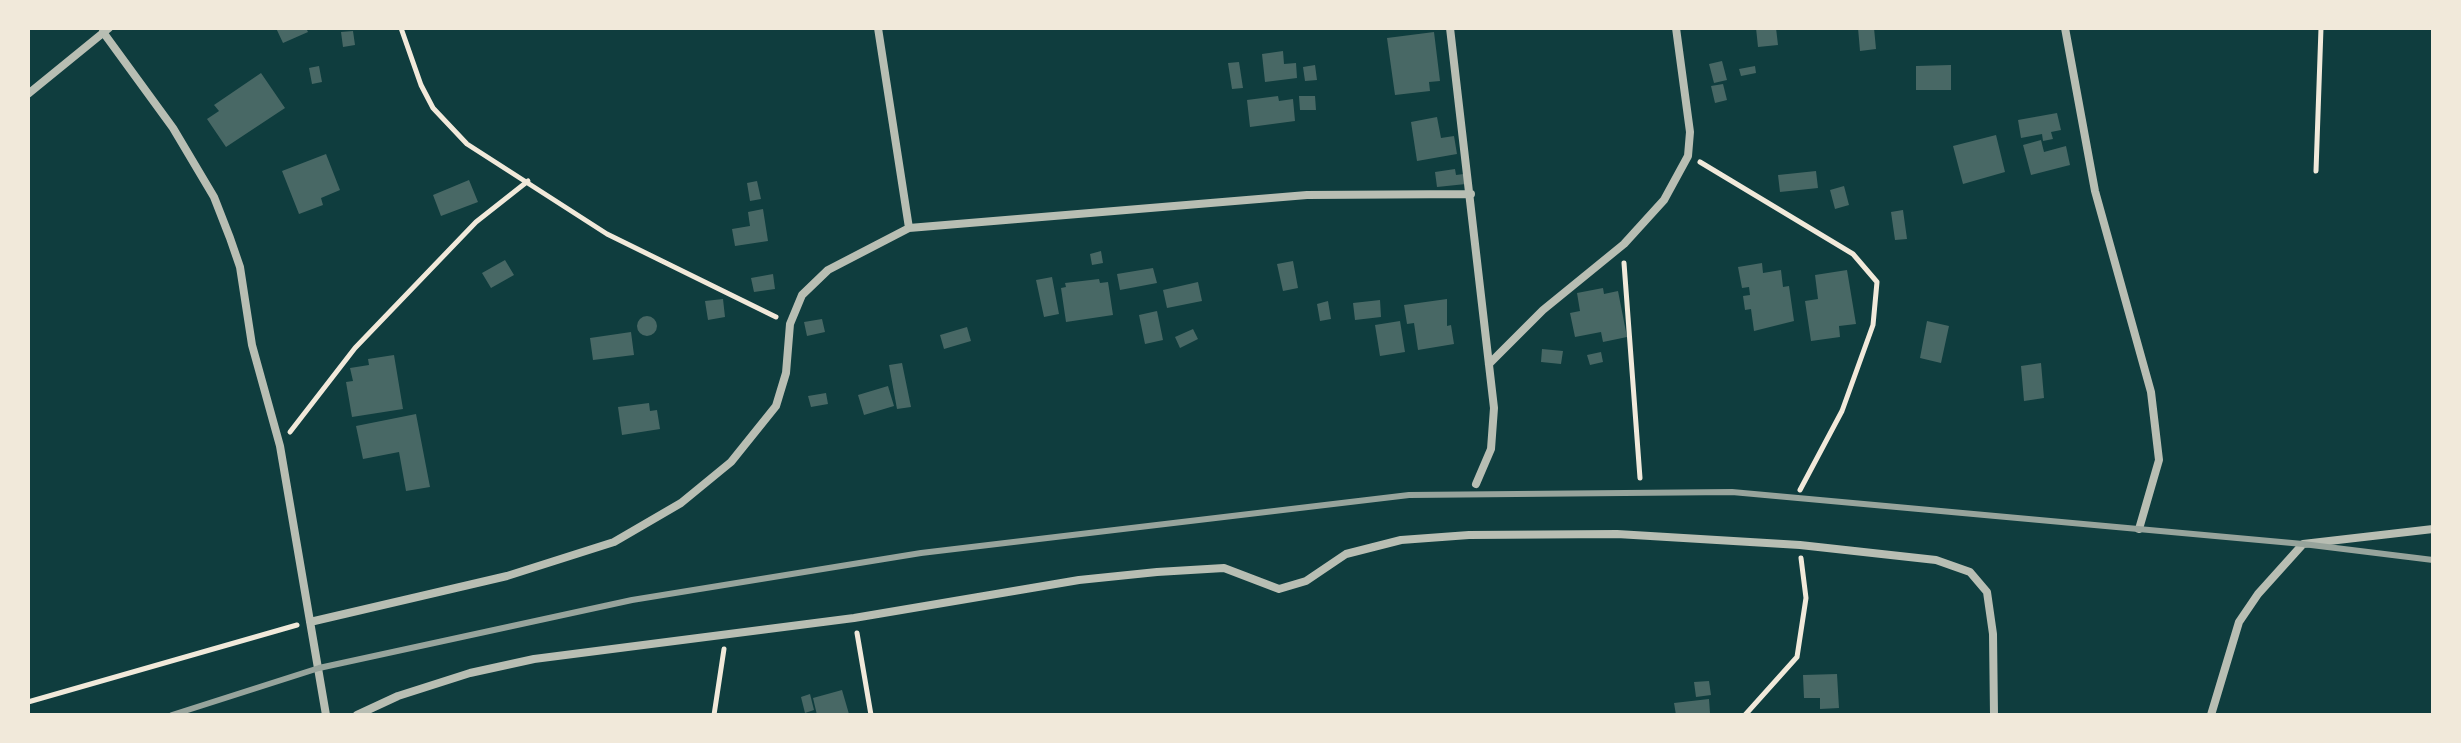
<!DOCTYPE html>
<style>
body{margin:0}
#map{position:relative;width:2461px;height:743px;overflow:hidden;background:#0f3d3e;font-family:"IBM Plex Sans",sans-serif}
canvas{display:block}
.frame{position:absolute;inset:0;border:30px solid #f1e9da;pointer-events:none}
</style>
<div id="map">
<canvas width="2461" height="743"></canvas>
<div class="frame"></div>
</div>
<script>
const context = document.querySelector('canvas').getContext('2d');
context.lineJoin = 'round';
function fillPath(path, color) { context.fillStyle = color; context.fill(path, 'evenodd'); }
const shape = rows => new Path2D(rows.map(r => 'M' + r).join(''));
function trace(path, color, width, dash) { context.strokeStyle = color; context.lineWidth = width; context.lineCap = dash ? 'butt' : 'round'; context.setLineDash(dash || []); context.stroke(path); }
const building = shape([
 [276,28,306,28,308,32,283,43],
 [1756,28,1776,28,1778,45,1758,47],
 [1858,28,1874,28,1876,49,1860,51],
 [353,31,355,45,343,47,341,32],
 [1434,32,1440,81,1429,82,1430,91,1395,95,1387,38],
 [1283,51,1284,64,1296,63,1297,78,1265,82,1262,54],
 [1722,61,1727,80,1714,83,1709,64],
 [1239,62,1243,88,1232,89,1228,63],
 [1315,65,1317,80,1305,81,1303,67],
 [1951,65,1951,90,1916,90,1916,66],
 [319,66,322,82,312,84,309,68],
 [1755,66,1756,73,1741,76,1739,69],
 [261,73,285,108,226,147,207,119,219,111,214,105],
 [1723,84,1727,100,1715,103,1711,86],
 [1278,96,1279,101,1293,99,1295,121,1250,127,1247,100],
 [1299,96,1315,96,1316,110,1300,110],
 [2057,113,2061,130,2051,132,2053,139,2043,141,2042,134,2021,138,2018,120],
 [1437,117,1441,138,1454,136,1457,154,1417,161,1411,122],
 [1996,135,2005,172,1963,184,1953,146],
 [2041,140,2044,152,2066,146,2070,165,2031,175,2023,145],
 [326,154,340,190,321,198,323,205,299,214,282,171],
 [1455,169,1456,175,1464,174,1466,184,1437,187,1435,172],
 [1816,171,1818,188,1780,192,1778,175],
 [469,180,478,202,441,216,433,195],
 [757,181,761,199,750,201,747,183],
 [1844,186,1849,205,1835,209,1830,190],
 [763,209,768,241,735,246,732,229,750,226,748,212],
 [1903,210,1907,239,1895,240,1891,212],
 [1101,251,1103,263,1092,265,1090,254],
 [505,260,514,275,491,288,482,273],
 [1293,261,1298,288,1283,291,1277,264],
 [1762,263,1763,273,1781,270,1783,287,1789,286,1794,321,1754,331,1751,309,1745,310,1743,296,1750,295,1749,287,1742,288,1738,267],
 [1153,268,1157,283,1120,290,1117,274],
 [1847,270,1856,324,1839,326,1840,337,1811,341,1805,301,1818,299,1815,275],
 [773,274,775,289,754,292,751,278],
 [1052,277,1059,314,1044,317,1036,280],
 [1099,279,1100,283,1108,282,1113,315,1066,322,1061,288,1066,287,1065,283],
 [1198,282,1202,301,1167,308,1163,290],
 [1603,288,1604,294,1618,291,1627,337,1603,342,1601,332,1575,337,1570,313,1580,311,1577,293],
 [723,299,725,317,708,320,705,301],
 [1447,299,1447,326,1451,325,1454,344,1418,350,1414,323,1407,324,1404,305],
 [1380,300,1381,317,1355,320,1353,303],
 [1328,301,1331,319,1320,321,1317,304],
 [1157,311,1163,340,1145,344,1139,315],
 '637 326a10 10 0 1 1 20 0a10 10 0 1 1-20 0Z',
 [822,319,825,332,807,336,804,322],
 [1400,321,1405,352,1380,356,1375,325],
 [1927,321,1949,326,1941,363,1920,358],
 [967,327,971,341,944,349,940,335],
 [1193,329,1198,339,1180,348,1175,337],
 [631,332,634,355,593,360,590,338],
 [1542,349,1563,351,1561,364,1541,362],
 [1601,352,1603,362,1590,365,1587,355],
 [394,355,403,409,352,417,346,382,353,381,350,368,369,365,368,359],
 [902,363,911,407,897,409,889,365],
 [2041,363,2044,398,2024,401,2021,366],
 [888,386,894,406,864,415,858,395],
 [826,393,828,404,811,407,808,396],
 [649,403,650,411,657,410,660,429,622,435,618,407],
 [416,414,430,487,406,491,399,452,363,459,356,426],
 [1837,674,1839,708,1820,709,1820,698,1804,698,1803,675],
 [1709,681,1711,695,1696,697,1694,682],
 [842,690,849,714,817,715,813,698],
 [810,694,814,710,805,713,801,697],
 [1709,699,1710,713,1676,715,1674,703]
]);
const path = shape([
 [401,28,421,85,433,108,467,144,607,234,776,317],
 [1700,162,1853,254,1877,282,1873,325,1842,411,1800,490],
 [2316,171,2321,28],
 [1624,263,1640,478],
 [290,432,355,348,476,222,528,181],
 [857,633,871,715],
 [28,702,297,625],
 [714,715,724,649],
 [1745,715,1797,657,1806,598,1801,558]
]);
const minor = shape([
 [878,28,909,228],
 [1450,28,1494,408,1491,449,1476,484],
 [2065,28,2095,191,2151,392,2159,460,2139,529],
 [103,32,173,128,214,197,230,238,240,267,252,345,280,446,326,715],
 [28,94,109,28],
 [1489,364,1543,310,1624,244,1664,200,1688,156,1690,132,1676,28],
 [310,622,507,576,614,542,681,503,731,462,776,406,786,373,790,324,802,295,828,270,909,228,1307,195,1471,194],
 [357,715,398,696,470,673,534,659,854,618,1079,580,1157,572,1224,568,1279,589,1306,581,1346,554,1401,540,1469,535,1617,534,1800,545,1936,560,1970,572,1987,592,1993,634,1994,715],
 [2211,715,2239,622,2258,594,2303,544,2433,529]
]);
const rail = shape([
 [172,715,319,668,632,600,921,553,1409,495,1732,492,2303,544,2433,560]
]);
fillPath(building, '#486865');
trace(path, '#f1e9da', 5);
trace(minor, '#b8beb3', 8);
trace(rail, '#97a49c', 6);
</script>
